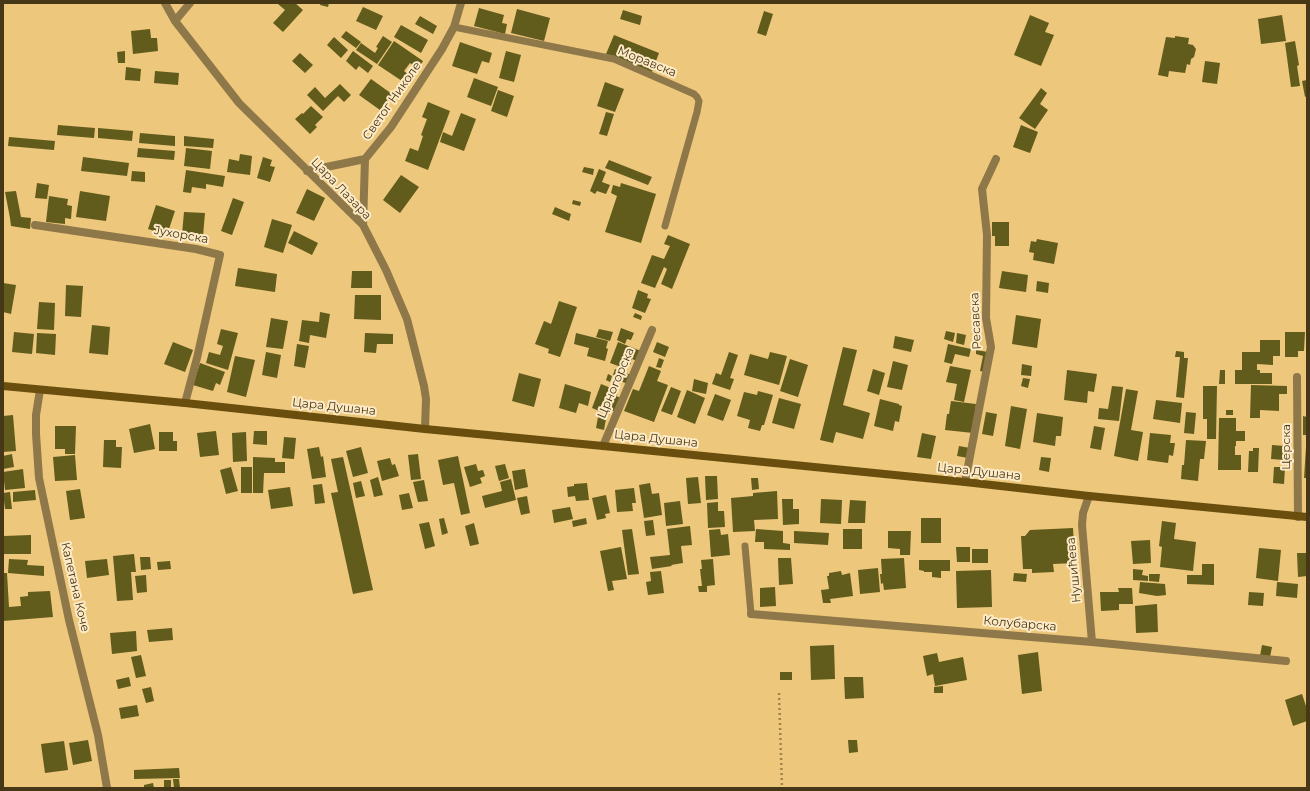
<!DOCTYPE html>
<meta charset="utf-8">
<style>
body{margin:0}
#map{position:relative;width:1310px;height:791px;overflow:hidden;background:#edc77b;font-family:Montserrat,sans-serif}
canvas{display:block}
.frame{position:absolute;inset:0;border:4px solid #463717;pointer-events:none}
</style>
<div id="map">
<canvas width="1310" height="791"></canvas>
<div class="frame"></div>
</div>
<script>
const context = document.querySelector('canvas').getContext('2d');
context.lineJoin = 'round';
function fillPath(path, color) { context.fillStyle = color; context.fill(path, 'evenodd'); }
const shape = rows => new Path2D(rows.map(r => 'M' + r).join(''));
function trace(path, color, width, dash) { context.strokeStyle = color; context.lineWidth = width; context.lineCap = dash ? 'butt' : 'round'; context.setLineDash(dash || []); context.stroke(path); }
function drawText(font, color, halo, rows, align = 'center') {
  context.font = font + ' Montserrat,sans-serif'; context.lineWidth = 4; context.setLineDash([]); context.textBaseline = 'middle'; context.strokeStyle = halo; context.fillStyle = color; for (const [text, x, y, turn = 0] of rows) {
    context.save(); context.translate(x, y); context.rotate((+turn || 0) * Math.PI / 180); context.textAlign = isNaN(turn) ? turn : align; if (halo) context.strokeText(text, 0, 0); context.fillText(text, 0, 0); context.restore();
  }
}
const building = shape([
 [279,3,295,3,303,10,283,32,273,23,285,10,278,4],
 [321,3,329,3,328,7,320,5],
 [363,7,383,16,376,30,356,21],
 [479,8,504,15,502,23,507,24,505,34,474,26],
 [517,9,550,18,544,41,511,33],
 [623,10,642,16,640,25,620,19],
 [764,11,773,14,766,36,757,33],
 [1030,15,1049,23,1045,32,1054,35,1041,66,1014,55],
 [1282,15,1286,41,1261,44,1258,19],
 [420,16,437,26,433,34,415,24],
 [401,25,428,40,421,53,394,37],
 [150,29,151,38,157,38,158,51,133,54,131,31],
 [346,31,361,42,356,48,341,37],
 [614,35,659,53,652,72,606,54],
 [383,36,392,42,377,64,356,50,361,43,375,53,378,48,376,47],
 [1175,36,1189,38,1188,44,1193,45,1196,49,1194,57,1191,59,1190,65,1187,64,1185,73,1169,71,1168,77,1158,75,1166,37,1175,38],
 [334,37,348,50,341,58,327,45],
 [394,41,423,61,418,69,410,63,404,71,413,78,408,85,378,65],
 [1295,41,1299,65,1297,66,1300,86,1291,87,1285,43],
 [460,42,492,53,489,63,482,61,477,74,452,66],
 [125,51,125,63,118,63,117,52],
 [353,51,373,66,368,73,359,66,356,70,346,61],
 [506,51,521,55,514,82,499,78],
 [300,53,313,65,305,73,292,61],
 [1205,61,1220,63,1217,84,1202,82],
 [126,67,141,69,140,81,125,80],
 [155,71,179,73,178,85,154,83],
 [474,78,498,87,491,106,467,97],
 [371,79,392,94,380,110,359,95],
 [1307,80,1307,96,1305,97,1302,81],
 [605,82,624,89,615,112,597,106],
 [340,84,351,95,344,102,338,96,323,111,307,95,315,87,325,98],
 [1041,88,1047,93,1040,104,1048,110,1035,129,1019,118],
 [498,90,514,96,507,117,491,111],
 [428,102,450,111,428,170,405,161,410,148,418,151,423,136,421,135,427,119,422,117],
 [311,106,323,117,315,125,317,127,310,134,295,119,302,113,303,114],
 [606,112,614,114,607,136,599,134],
 [461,113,476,119,464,151,440,142,443,132,452,136],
 [58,125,95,128,94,138,57,135],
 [1021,125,1038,132,1030,153,1013,147],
 [98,128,133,131,132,141,98,138],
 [140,133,175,136,175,146,139,143],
 [184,136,214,139,213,148,184,146],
 [9,137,55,141,54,150,8,146],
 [138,148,175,151,174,160,137,157],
 [186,148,212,151,210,169,184,166],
 [240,154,252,156,250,175,227,172,229,159,239,161],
 [83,157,129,163,127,176,81,171],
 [263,157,272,160,270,166,275,167,270,182,257,178],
 [609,160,652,177,648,185,605,168],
 [584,167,594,169,593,175,582,172],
 [599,169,606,172,602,182,610,185,606,194,597,191,595,194,590,191],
 [186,170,225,176,223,187,206,184,206,189,192,187,191,193,183,192],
 [132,171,145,172,145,182,131,181],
 [401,175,419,187,400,213,383,200],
 [37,183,49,185,47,199,35,198],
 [621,183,656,194,641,243,605,232,617,196,611,193,613,185,620,187],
 [307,189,325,198,314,221,296,213],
 [16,191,21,217,31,218,30,229,11,226,10,218,5,192],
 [80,191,110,196,106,221,76,217],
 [49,196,68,199,67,205,72,206,71,219,65,218,65,224,46,222],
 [233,198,244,202,232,235,221,231],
 [573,200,581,202,580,206,572,204],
 [156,205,175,211,167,235,148,229],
 [555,207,571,214,569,221,552,214],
 [184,212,205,213,203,236,182,234],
 [272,219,292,225,283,253,264,247],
 [992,222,1009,222,1009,246,995,246,995,236,992,236],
 [294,231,318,243,312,255,288,243],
 [668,235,690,244,672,289,661,284,667,269,664,267,655,288,641,283,652,255,664,259,670,246,664,244],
 [1037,239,1058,243,1054,264,1033,260,1034,253,1029,252,1031,241,1036,242],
 [238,268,277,274,275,292,235,286],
 [352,271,372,271,372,288,351,288],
 [1002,271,1028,275,1026,292,999,288],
 [1037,281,1049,283,1048,293,1036,291],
 [3,283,16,285,11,314,3,312],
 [66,285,83,286,81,317,65,316],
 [638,290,648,294,647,298,651,299,645,313,632,308],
 [355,295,381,295,381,320,354,319],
 [559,301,577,307,560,357,548,353,549,349,535,344,544,321,551,324],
 [39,302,55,303,54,330,37,329],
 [320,312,330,314,326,338,310,335,309,343,299,341,302,320,319,322],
 [635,313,642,316,641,320,633,317],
 [1016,315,1041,319,1037,348,1012,344],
 [271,318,288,321,283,349,266,347],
 [92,325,110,327,108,355,89,353],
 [621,328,634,333,631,340,627,339,625,344,617,340],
 [221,329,238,333,228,370,206,363,209,352,220,355,223,346,217,344],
 [599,329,613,332,610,341,596,337],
 [946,331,955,333,953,342,944,339],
 [14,332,34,334,32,354,12,352],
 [1285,332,1305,332,1304,351,1298,351,1298,357,1285,357],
 [37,333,56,334,55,355,36,353],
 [365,333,393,334,393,344,377,344,376,353,364,352],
 [576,333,608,341,606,348,608,349,605,361,587,356,589,348,574,344],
 [957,333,966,335,964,345,956,343],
 [895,336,914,340,911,352,893,348],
 [1260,340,1280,340,1280,356,1273,356,1273,365,1257,364,1257,370,1260,370,1260,373,1272,373,1272,384,1235,384,1235,370,1242,370,1242,352,1260,352],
 [173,342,193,350,185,372,164,364],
 [618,342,641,351,637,361,632,359,630,365,623,362,621,367,610,363],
 [657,342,669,347,665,357,653,352],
 [297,344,309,346,305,368,294,366],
 [948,344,971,349,969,357,955,354,952,364,944,362],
 [843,347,857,350,843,405,870,413,863,439,836,432,833,443,820,440],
 [976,350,988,352,985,372,980,371,983,356,976,354],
 [1176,351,1184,352,1184,358,1188,358,1184,398,1176,397,1180,357,1175,357],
 [266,352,281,355,277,378,262,375],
 [729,352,738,355,730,378,734,379,730,390,712,384,716,373,721,375],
 [770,352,787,356,779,385,744,375,750,354,768,359],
 [235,356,255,360,246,397,227,392],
 [659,358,664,360,661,368,656,367],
 [790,359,808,365,798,397,780,391],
 [893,361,908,365,902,390,887,387],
 [200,363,225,372,220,385,216,383,213,391,193,385],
 [1022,364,1032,366,1031,376,1021,375],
 [649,366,661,371,657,381,668,385,654,422,624,411,633,389,639,391],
 [950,366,971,370,964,402,954,400,957,384,946,382],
 [615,369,631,375,628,384,620,381,620,383,614,381,616,376,613,375],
 [873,369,885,373,879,395,867,391],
 [1067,370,1097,374,1094,392,1088,391,1087,403,1064,400],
 [1220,370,1225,370,1225,384,1219,384],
 [519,373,541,379,534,407,512,401],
 [608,374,612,376,610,382,606,380],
 [1023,378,1030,379,1028,388,1021,386],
 [694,379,708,383,706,394,692,391],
 [565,384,591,392,588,406,579,403,576,413,559,408],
 [601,384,618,391,616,396,621,398,616,412,611,410,609,415,592,408],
 [1251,385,1287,386,1287,394,1279,394,1279,411,1260,410,1260,418,1250,418],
 [1112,386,1123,387,1119,421,1098,419,1099,408,1108,409],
 [1203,386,1217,386,1216,439,1207,439,1207,419,1203,419],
 [671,387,681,391,672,415,661,411],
 [1126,389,1138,391,1131,430,1143,432,1138,461,1114,456],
 [687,390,705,398,695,424,677,417],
 [758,391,773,395,764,425,762,425,760,431,748,428,750,420,737,416,744,392,757,395],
 [715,394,731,400,723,421,707,415],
 [779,398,801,404,794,429,772,423],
 [880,399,899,404,899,405,902,406,899,422,895,421,893,431,874,426],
 [1156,400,1182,403,1180,423,1153,419],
 [951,401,976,404,973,433,945,430,947,414,949,414],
 [1011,406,1027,409,1020,449,1005,446],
 [1226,410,1233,410,1233,415,1226,415],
 [986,412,997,414,993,436,982,434],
 [1186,412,1196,413,1194,434,1184,433],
 [1037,413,1063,417,1061,436,1056,436,1055,446,1033,442],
 [13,415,16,451,3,452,3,416],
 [1303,416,1307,417,1307,435,1303,435],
 [598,417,606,419,604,430,596,428],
 [1219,418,1236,418,1236,431,1245,431,1245,441,1236,441,1236,446,1235,446,1235,455,1241,455,1241,470,1218,470],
 [150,424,155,449,134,453,129,429],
 [55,426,76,426,75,454,65,454,65,449,55,449],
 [1094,426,1105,428,1101,450,1090,448],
 [216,431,219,455,200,457,197,433],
 [254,431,267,431,267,445,253,444],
 [159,432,173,432,173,441,177,441,177,451,159,451],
 [246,432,247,461,233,462,232,433],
 [922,433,936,436,931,459,917,457],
 [1150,433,1171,435,1170,443,1175,443,1173,456,1169,455,1168,463,1147,460],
 [284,437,296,438,294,459,282,458],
 [104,440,116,440,116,447,122,447,121,468,103,467],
 [1186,440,1206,441,1204,459,1200,459,1198,481,1181,479,1182,465,1184,465],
 [1272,445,1285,446,1284,460,1271,459],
 [959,446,970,448,968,458,957,456],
 [319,447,321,457,323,456,326,477,312,479,307,449],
 [361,447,368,473,353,477,346,451],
 [1306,447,1307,447,1307,478,1304,478],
 [1253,448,1259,448,1258,472,1248,472,1249,451,1253,451],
 [12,454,14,467,3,469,3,456],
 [418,454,421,479,411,480,408,455],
 [75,455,77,480,55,481,53,457],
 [458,456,470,513,461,515,454,483,443,485,438,460],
 [253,457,275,458,275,462,285,462,285,473,264,473,263,493,253,493],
 [343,457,373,590,353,594,331,493,338,492,331,459],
 [1041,457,1051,458,1049,472,1039,470],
 [390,458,392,465,395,464,399,476,382,481,377,461],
 [476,464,478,471,483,470,485,476,480,478,482,483,470,487,464,467],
 [505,464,509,478,499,481,495,466],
 [231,467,238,491,226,494,220,470],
 [241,467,252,467,252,493,241,493],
 [1274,467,1285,467,1284,484,1273,483],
 [23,469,25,488,5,490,3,472],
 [525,469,528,487,515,490,512,471],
 [705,476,717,476,718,499,706,500],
 [378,477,383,495,374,497,370,480],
 [698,477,701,503,688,504,686,478],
 [751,478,758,478,759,489,752,490],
 [511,479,516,500,485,508,482,496,502,491,500,482],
 [424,480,428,501,418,502,413,482],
 [361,481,365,496,356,498,353,483],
 [587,483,589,500,576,501,575,496,568,497,567,487,574,486,574,484],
 [650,483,652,494,659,493,662,515,644,518,639,485],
 [322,484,325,503,315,504,313,485],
 [290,487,293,506,271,509,268,490],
 [634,488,636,503,632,503,633,511,617,512,615,490],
 [80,489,85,518,70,520,66,491],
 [35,490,36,500,13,502,13,492],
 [777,491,778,519,754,520,755,531,733,532,731,498,753,496,753,493],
 [10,492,12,509,5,509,3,493],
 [409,493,413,508,402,510,399,495],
 [606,495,610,513,605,514,606,518,597,520,592,498],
 [527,496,530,513,521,515,517,498],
 [782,499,793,499,793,509,799,509,799,524,783,525],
 [821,499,842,500,841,524,820,523],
 [850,500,866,501,865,523,848,523],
 [680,501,683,524,666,526,664,503],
 [718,502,718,511,724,511,725,527,708,528,707,503],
 [570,507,573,519,554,523,552,510],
 [444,518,448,533,442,535,439,519],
 [586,518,587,524,573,527,572,521],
 [921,518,941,518,941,543,921,543],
 [653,520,655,535,646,536,644,521],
 [1162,521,1176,523,1174,539,1196,542,1193,571,1160,567,1162,547,1159,546],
 [429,522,435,546,425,549,419,524],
 [474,523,479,544,470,546,465,526],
 [690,526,692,545,681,546,683,563,671,565,672,566,652,569,650,557,670,555,667,529],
 [1073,528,1075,563,1053,564,1054,572,1032,573,1032,569,1023,569,1021,536,1025,536,1030,530],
 [632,529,639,574,628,575,622,530],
 [720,529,721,535,728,534,730,555,711,557,709,530],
 [756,529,783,531,783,543,790,544,790,550,764,549,764,542,755,542],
 [843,529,862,529,862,549,843,549],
 [794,531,829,533,828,545,794,543],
 [888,531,911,531,910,555,900,555,900,549,888,548],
 [31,535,31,554,4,554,4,536],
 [1150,540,1151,563,1133,564,1131,541],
 [621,547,627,579,612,581,614,590,608,591,600,551],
 [956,547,970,547,970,562,957,562],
 [1259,548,1281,550,1278,581,1256,578],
 [972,549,988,549,988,563,972,563],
 [1297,553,1307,553,1307,576,1298,577],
 [134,554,136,572,131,572,133,600,117,601,113,556],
 [140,557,150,557,151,569,141,570],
 [778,558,791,558,793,584,779,585],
 [904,558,906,588,884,590,883,583,881,584,880,574,882,574,881,559],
 [9,559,28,560,27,565,44,566,44,576,8,573],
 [107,559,109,575,87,578,85,561],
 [713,559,715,585,707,586,707,592,699,592,698,586,702,586,700,569,702,569,701,560],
 [919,560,950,560,950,571,941,571,941,578,932,577,932,572,924,572,924,571,919,570],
 [170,561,171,569,158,570,157,562],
 [1202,564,1214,564,1214,585,1187,584,1187,575,1202,575],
 [878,568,880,592,860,594,858,570],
 [1133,569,1143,570,1142,575,1148,576,1148,581,1133,580],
 [991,570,992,607,957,608,956,571],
 [661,571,664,593,648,595,646,582,651,581,650,572],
 [841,571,842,575,850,573,853,596,830,599,831,603,823,603,821,590,829,589,827,576,829,576,829,573],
 [3,573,7,573,9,607,21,606,20,597,28,596,28,592,50,591,53,617,3,621],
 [1014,573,1027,574,1026,582,1013,581],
 [1149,574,1160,574,1159,582,1149,581],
 [146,575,147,592,137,593,135,576],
 [1140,582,1165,584,1166,595,1157,596,1139,593],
 [1277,582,1298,584,1297,598,1276,596],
 [775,587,776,606,760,607,760,588],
 [1118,588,1132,588,1133,604,1119,604,1119,610,1101,611,1100,592,1119,592],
 [1249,592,1264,593,1263,606,1248,605],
 [1157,604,1158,632,1136,633,1135,606],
 [172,628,173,640,149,642,147,630],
 [136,631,137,651,112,654,110,633],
 [834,645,835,679,811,680,810,646],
 [1262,645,1272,647,1270,657,1260,656],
 [1038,652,1042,691,1022,694,1018,655],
 [937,653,939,662,963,657,967,680,935,686,933,674,927,676,923,656],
 [141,655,146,676,136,678,131,657],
 [780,672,792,672,792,680,780,680],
 [129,677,131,686,118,689,116,680],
 [844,677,863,677,864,698,845,699],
 [943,686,943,693,934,693,934,687],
 [151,687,154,701,146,703,142,689],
 [1302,694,1307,709,1307,721,1293,726,1285,700],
 [137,705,139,716,121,719,119,708],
 [88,740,92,761,73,765,69,743],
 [848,740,857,740,858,752,849,753],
 [64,741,68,770,45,773,41,744],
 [179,768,180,778,134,779,134,770],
 [173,779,179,779,180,788,174,788],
 [164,780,171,780,171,788,164,788],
 [153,783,154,788,144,788,144,785]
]);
const path = shape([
 [779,693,782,788]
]);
const service = shape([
 [454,27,614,59,676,86,694,94,697,97,699,101,697,112,665,226],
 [745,546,751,614]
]);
const minor = shape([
 [165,3,175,21,239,103,363,225,386,270,407,319,424,386,426,399,425,429],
 [175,21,190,3],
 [307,171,365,159,391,127,442,49,454,27,461,3],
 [35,225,196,249,220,255,197,358,185,403],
 [363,225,365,159],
 [1297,377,1298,517],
 [40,390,36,415,36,434,39,478,69,620,98,735,107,788],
 [603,446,652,330],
 [965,482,991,347,986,318,987,235,982,189,996,159],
 [1089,496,1083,513,1082,525,1092,642],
 [751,614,1092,642,1286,661]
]);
const secondary = shape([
 [3,386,185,403,425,429,603,446,965,482,1089,496,1307,517]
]);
const streetNames = [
 ["Моравска",647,62,22],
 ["Светог Николе",392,101,-55],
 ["Цара Лазара",341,189,46],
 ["Јухорска",181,235,10],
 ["Ресавска",976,321,-93],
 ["Црногорска",616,383,-67],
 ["Цара Душана",334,407,6],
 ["Цара Душана",656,439,6],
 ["Церска",1286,447,-90],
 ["Цара Душана",979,472,6],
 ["Нушићева",1074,570,-95],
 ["Капетана Коче",75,587,77],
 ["Колубарска",1020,624,5]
];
fillPath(building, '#615b1c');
trace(path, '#a0844d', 2.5, [2, 3]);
trace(service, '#8e7748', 7);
trace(minor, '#8e7748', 8);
trace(secondary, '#694e0e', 8);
drawText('12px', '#463717', '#feebc6', streetNames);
</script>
